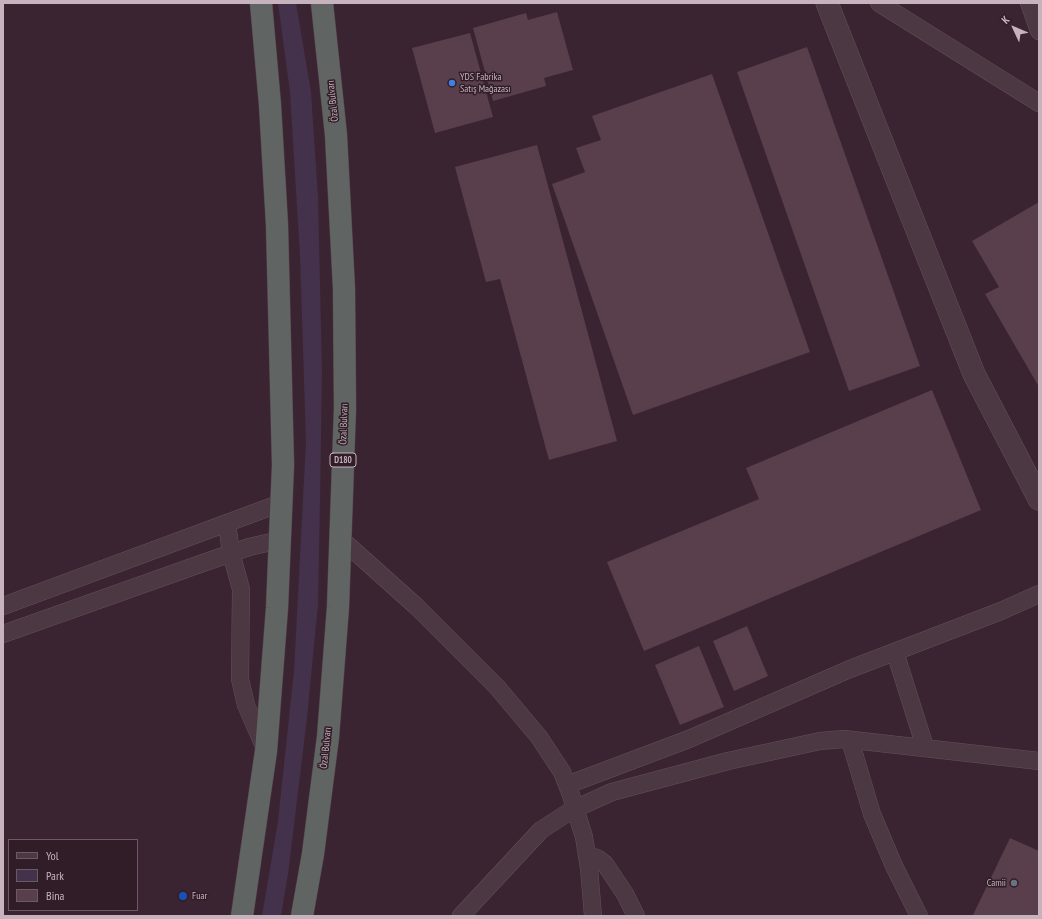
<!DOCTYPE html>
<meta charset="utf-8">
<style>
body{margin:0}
#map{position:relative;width:1042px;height:919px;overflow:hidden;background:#3b2431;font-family:"PT Sans Narrow",sans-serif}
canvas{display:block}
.frame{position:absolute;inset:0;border:4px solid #c7b3bd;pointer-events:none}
.legend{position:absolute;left:8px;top:839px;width:130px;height:72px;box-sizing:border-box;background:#301d27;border:1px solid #6c5963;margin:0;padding:5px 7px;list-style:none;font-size:12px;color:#c7b3bd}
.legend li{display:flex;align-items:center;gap:8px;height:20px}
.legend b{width:20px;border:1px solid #6c5963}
.north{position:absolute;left:994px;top:8px;width:40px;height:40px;-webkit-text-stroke:3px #301d27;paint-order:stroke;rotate:314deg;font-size:11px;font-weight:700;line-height:16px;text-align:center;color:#c7b3bd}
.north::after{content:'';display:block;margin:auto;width:14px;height:18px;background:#c7b3bd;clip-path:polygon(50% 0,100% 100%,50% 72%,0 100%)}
</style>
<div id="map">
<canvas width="1042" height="919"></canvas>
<div class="frame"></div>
<ul class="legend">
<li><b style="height:5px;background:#4b3842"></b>Yol</li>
<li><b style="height:11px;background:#44314b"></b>Park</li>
<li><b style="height:11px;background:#593e4c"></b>Bina</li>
</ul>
<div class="north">K</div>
</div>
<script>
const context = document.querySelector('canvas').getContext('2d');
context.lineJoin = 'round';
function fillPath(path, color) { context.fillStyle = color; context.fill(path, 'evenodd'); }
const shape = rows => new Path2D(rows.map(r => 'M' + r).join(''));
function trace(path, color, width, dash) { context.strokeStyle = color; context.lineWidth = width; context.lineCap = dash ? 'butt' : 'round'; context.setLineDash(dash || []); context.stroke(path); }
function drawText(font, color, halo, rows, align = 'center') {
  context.font = font + ' "PT Sans Narrow",sans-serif'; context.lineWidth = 3; context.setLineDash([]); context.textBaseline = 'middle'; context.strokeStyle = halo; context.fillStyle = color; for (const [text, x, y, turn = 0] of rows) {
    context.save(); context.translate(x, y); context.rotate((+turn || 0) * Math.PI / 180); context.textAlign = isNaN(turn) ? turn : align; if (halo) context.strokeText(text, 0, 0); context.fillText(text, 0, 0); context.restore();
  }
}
const green = shape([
 [278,3,296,3,311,92,318,197,322,371,320,501,318,604,307,718,288,874,281,916,262,916,278,821,294,671,306,442,300,256,290,92]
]);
const building = shape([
 [557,12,573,70,544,78,546,86,493,101,473,28,526,13,528,20],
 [470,33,493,117,435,133,412,48],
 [807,47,920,366,849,391,737,72],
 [712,74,810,352,633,415,552,184,585,172,576,148,601,140,592,116],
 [537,145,617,441,549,460,500,279,486,282,455,167],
 [1039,202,1039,387,985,294,999,287,972,241],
 [932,390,981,510,644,651,607,562,759,499,746,468],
 [747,626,768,676,734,691,713,641],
 [699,646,724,707,680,725,655,665],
 [1010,838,1039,851,1039,916,975,916,973,915]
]);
const minor = shape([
 [879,3,1039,103],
 [1029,3,1039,31],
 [227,523,231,553,241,589,240,679,246,705,266,751],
 [341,539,417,607,497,687,539,737,562,772,571,795,584,837,589,868,593,916],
 [3,606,281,503],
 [3,634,203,563,249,547,280,540],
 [895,652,925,747],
 [850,740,872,814,894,866,919,916],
 [567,785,689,739,850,669,1001,611,1039,594],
 [587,855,597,858,605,864,625,894,636,916],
 [461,916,541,830,572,810,612,792,728,761,820,741,844,739,1039,761]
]);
const tertiary = shape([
 [827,3,974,374,1039,499]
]);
const trunk = shape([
 [242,916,266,751,277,608,283,465,277,225,270,105,261,3],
 [302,916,313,854,328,737,338,607,345,408,344,289,336,135,322,3]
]);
const markers = [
 [452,83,4,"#3f7fe0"],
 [1014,883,4,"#6b7280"],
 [183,896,5,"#1a4fb4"]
];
const shields = [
 [343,460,26]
];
const shieldNames = [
 ["D180",343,460]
];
const poiNames = [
 ["YDS Fabrika",460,77],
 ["Satış Mağazası",460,89],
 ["Camii",1006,883,"right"],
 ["Fuar",192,896]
];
const streetNames = [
 ["Özal Bulvarı",333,101,-96],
 ["Özal Bulvarı",344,424,-88],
 ["Özal Bulvarı",326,748,-84]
];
fillPath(green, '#44314b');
fillPath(building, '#593e4c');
trace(minor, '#63505a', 18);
trace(tertiary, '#63505a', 23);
trace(trunk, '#53404a', 23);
trace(minor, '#4b3842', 17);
trace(tertiary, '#4b3842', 22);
trace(trunk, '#606462', 22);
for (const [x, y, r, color] of markers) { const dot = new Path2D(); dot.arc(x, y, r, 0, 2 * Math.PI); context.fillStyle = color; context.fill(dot); trace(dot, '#301d27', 1.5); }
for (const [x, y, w] of shields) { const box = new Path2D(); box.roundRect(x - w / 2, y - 7, w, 14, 3); context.fillStyle = '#301d27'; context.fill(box); trace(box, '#c7b3bd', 1); }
drawText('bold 9px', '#c7b3bd', null, shieldNames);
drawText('10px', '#c7b3bd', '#301d27', poiNames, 'left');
drawText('10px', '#c7b3bd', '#301d27', streetNames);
</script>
